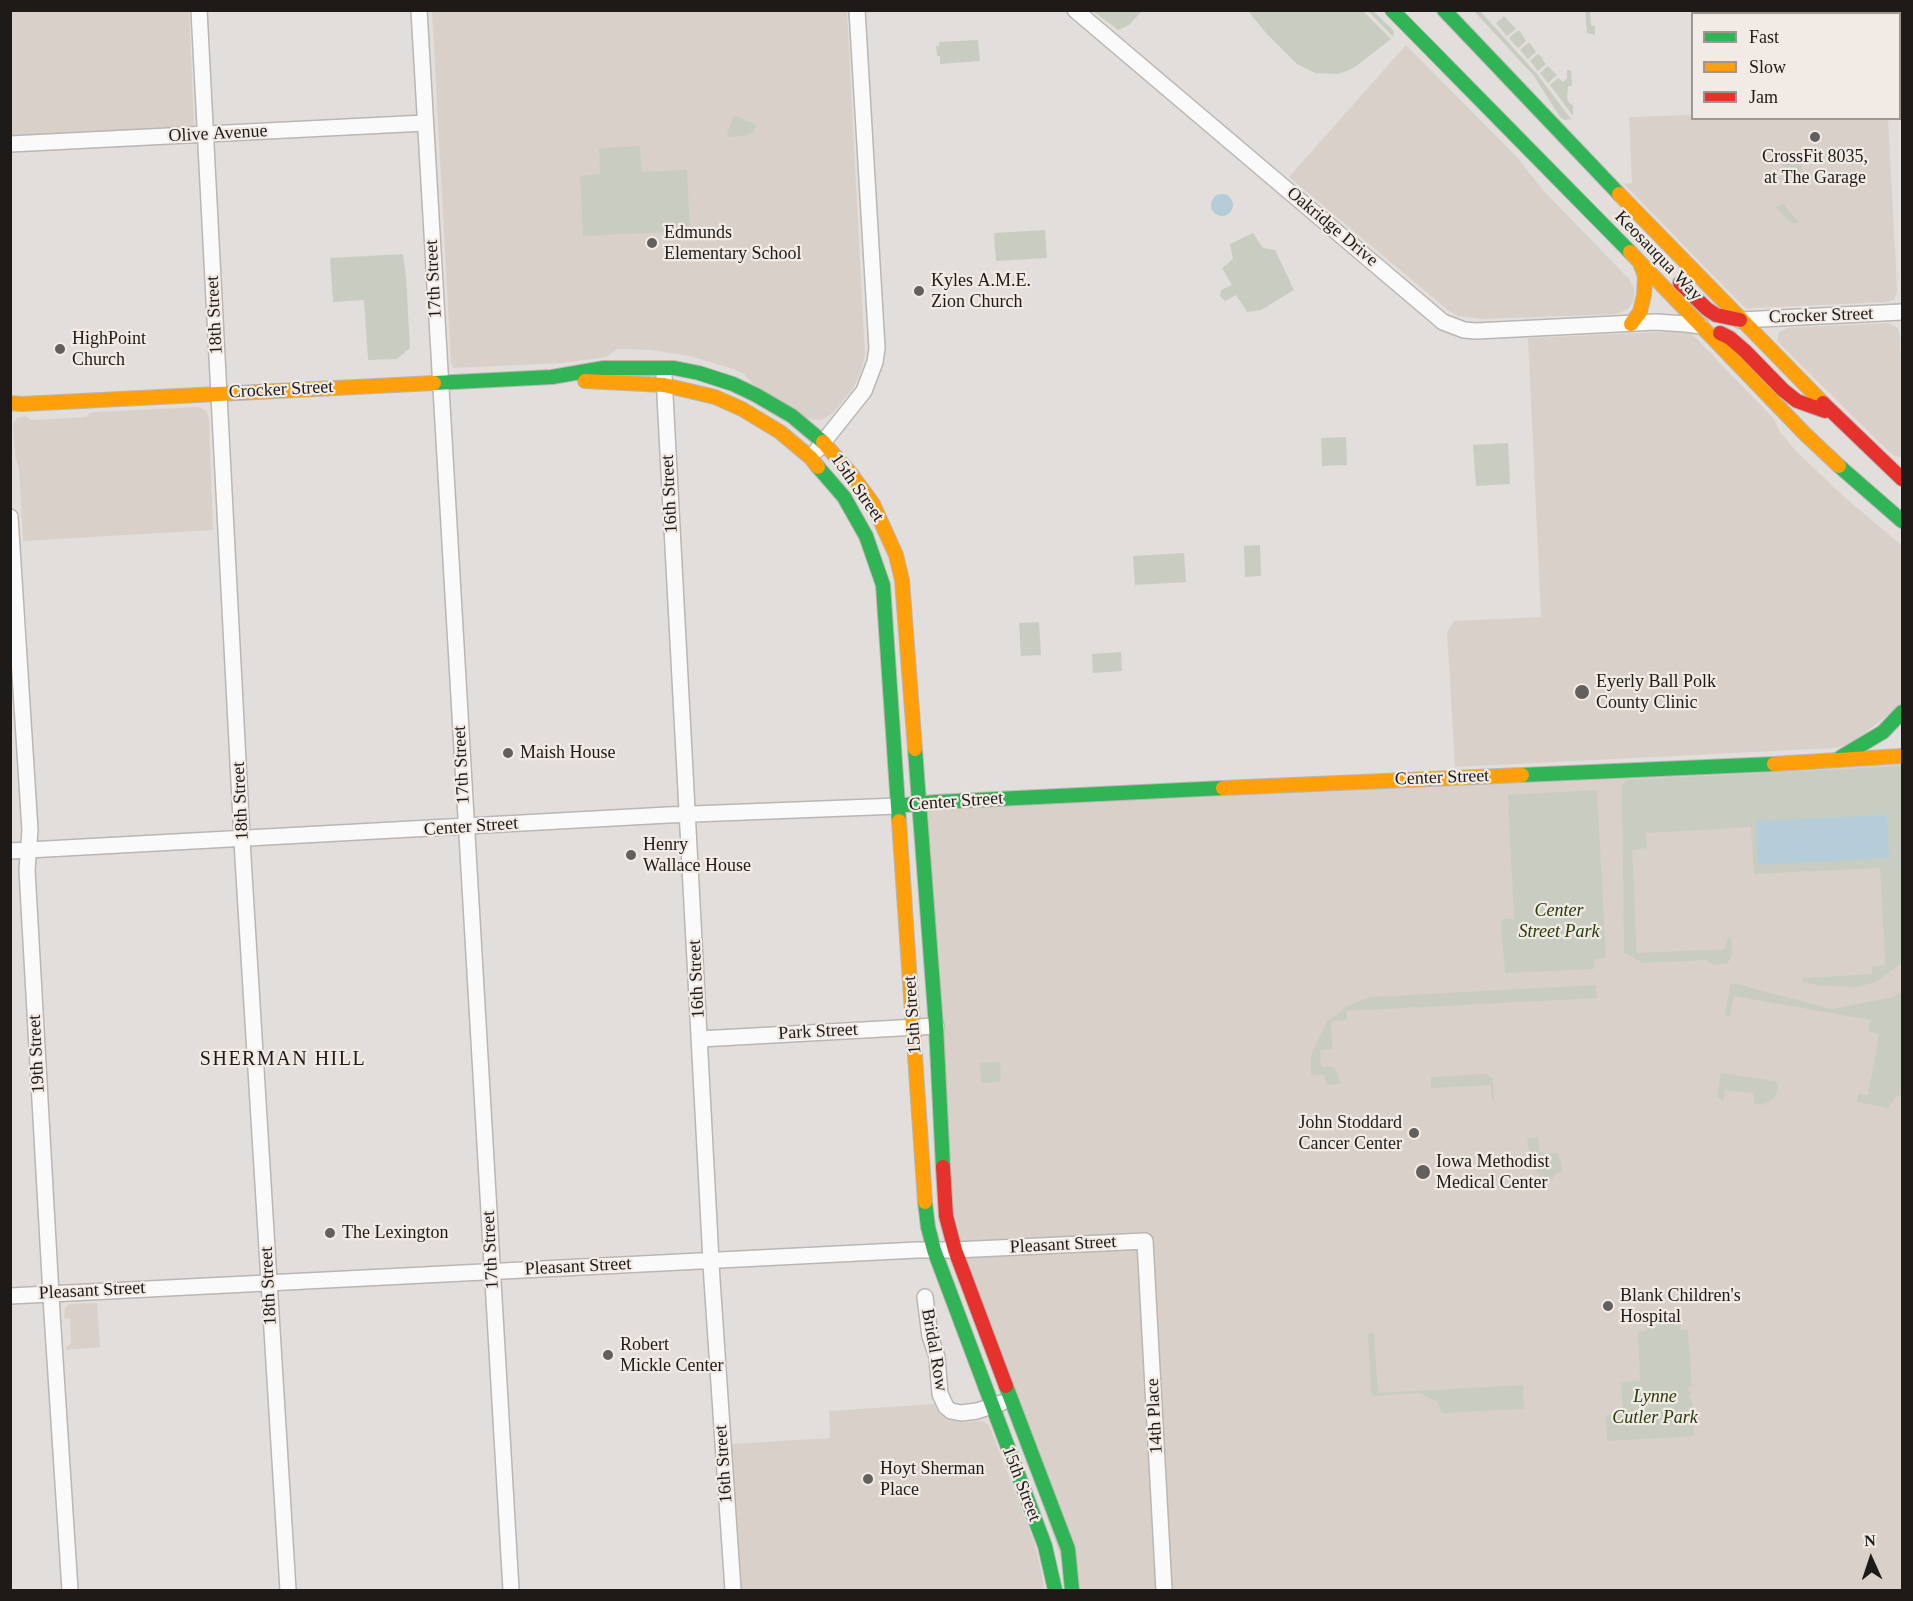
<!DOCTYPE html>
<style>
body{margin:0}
#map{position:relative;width:1913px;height:1601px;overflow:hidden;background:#e2dedb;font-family:Georgia,serif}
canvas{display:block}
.frame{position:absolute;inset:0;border:12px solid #1d1a18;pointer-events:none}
.legend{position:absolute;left:1691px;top:12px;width:210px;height:108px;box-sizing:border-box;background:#f2ebe5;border:2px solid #9d9793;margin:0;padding:8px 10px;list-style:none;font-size:18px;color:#1d1a18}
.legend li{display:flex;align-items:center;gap:12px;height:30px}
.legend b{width:30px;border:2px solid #9d9793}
.north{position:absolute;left:1841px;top:1529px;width:60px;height:60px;-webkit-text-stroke:4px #f2ebe5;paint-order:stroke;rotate:357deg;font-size:16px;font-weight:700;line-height:24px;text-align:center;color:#1d1a18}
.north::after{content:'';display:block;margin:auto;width:21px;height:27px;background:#1d1a18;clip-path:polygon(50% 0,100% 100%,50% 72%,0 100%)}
</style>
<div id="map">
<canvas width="1913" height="1601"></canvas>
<div class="frame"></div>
<ul class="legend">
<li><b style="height:8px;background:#30b455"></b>Fast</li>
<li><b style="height:8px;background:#ff9f0a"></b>Slow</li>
<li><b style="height:8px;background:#e5322d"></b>Jam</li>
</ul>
<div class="north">N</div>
</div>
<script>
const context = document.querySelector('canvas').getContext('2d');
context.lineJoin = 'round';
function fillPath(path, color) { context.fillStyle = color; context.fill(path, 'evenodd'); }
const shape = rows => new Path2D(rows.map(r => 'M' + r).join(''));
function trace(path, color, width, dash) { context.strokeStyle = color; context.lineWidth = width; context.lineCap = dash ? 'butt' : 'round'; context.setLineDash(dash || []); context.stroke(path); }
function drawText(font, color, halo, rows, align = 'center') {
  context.font = font + ' Georgia,serif'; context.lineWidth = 4.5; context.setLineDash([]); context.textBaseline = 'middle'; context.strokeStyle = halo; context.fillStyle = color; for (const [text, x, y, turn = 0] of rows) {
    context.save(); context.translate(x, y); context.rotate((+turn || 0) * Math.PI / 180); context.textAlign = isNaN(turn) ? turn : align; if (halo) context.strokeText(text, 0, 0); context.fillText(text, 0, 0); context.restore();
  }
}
const built = shape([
 [11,11,189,11,194,125,192,127,11,137],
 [432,11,847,11,865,356,859,377,851,391,833,413,821,420,809,419,753,384,744,374,733,369,690,356,651,350,618,349,606,357,562,363,454,368,451,363],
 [1406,45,1516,156,1542,189,1629,279,1635,291,1633,302,1628,309,1617,314,1482,319,1458,316,1449,311,1289,177],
 [1692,115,1692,118,1888,119,1897,286,1897,292,1894,300,1887,302,1754,308,1748,309,1742,305,1623,183,1626,184,1632,183,1629,117],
 [1888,323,1896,327,1899,330,1900,337,1902,385,1902,456,1899,457,1894,456,1887,450,1777,341,1779,332,1787,328],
 [1682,331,1691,333,1774,419,1780,432,1796,451,1841,494,1902,546,1902,702,1901,705,1850,744,1835,748,1455,767,1447,632,1454,621,1541,617,1528,338],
 [199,407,206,411,209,419,213,530,23,541,19,468,15,456,13,425,17,418,25,416,32,420,86,417,90,413,95,412],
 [1902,756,1902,1590,1072,1590,955,1250,919,804],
 [97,1303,100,1347,66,1350,66,1347,71,1344,70,1319,64,1318,65,1308,69,1304],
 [934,1404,939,1414,947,1419,961,1422,982,1421,989,1425,1034,1541,1042,1574,1044,1590,740,1590,731,1444,830,1438,829,1411]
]);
const green = shape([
 [1093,11,1142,11,1129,25,1118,30],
 [1248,11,1363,11,1391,39,1355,67,1347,71,1338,74,1315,73,1297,64,1266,33],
 [1368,11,1373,11,1394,31,1393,37],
 [1474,11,1480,11,1537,74,1571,119,1565,120,1560,117,1534,76],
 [1585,11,1590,11,1591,25,1595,26,1595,35,1587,33],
 [1504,16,1516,29,1507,36,1496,23],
 [1517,31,1520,31,1526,41,1518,48,1509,38],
 [978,40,980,61,940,64,940,56,937,56,936,46,939,46,939,42],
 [1528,43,1530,43,1536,52,1528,59,1520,50],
 [1538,54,1543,58,1542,59,1546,64,1538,71,1530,61],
 [1548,66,1557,75,1548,83,1540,73],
 [1567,70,1571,70,1572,86,1568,86,1567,98,1569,103,1573,105,1573,116,1550,85,1558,78,1563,82,1567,78],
 [736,116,755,124,756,127,753,132,746,136,728,137,727,134,733,118],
 [640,146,642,172,687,170,690,231,583,236,580,176,600,174,599,148],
 [1802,158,1802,172,1799,174,1781,167,1784,159],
 [1783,204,1798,221,1800,223,1792,223,1775,207],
 [1045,230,1047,258,996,261,994,233],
 [1253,233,1263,248,1275,250,1294,290,1261,310,1247,312,1236,295,1225,301,1220,296,1221,290,1232,285,1222,268,1233,259,1230,244],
 [403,254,406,277,410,348,397,359,368,360,364,300,333,302,330,258],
 [1346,437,1347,465,1322,466,1321,438],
 [1508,443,1510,484,1476,486,1473,445],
 [1260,545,1261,576,1245,577,1244,546],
 [1184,553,1186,582,1135,585,1133,556],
 [1039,622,1041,655,1021,656,1019,623],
 [1121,652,1122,671,1093,673,1092,654],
 [1902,766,1902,963,1875,982,1858,987,1820,986,1802,981,1803,978,1872,974,1872,966,1885,965,1880,868,1754,874,1751,827,1646,833,1647,848,1632,850,1637,953,1725,949,1728,936,1731,939,1733,953,1728,963,1714,965,1706,960,1643,963,1624,953,1622,785,1627,780],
 [1597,790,1606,958,1594,959,1594,969,1505,973,1501,923,1503,919,1514,919,1508,795],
 [1733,983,1832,1009,1894,997,1902,991,1902,1094,1895,1098,1888,1108,1857,1102,1858,1094,1868,1095,1879,1034,1868,1032,1870,1020,1734,996,1730,1016,1725,1016,1730,986],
 [1596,985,1597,998,1347,1011,1347,1020,1331,1021,1333,1049,1320,1050,1321,1067,1334,1067,1341,1084,1327,1085,1324,1075,1311,1075,1311,1055,1327,1022,1347,1006,1371,997],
 [1000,1062,1001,1082,981,1083,980,1063],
 [1721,1073,1776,1081,1779,1087,1775,1097,1763,1105,1754,1103,1754,1093,1725,1090,1724,1100,1717,1098],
 [1486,1074,1493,1079,1494,1100,1492,1100,1491,1085,1431,1088,1431,1077],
 [1527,1138,1538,1138,1540,1152,1544,1153,1558,1153,1563,1170,1554,1176,1546,1187,1543,1187,1541,1178,1531,1164],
 [1680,1313,1681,1330,1688,1330,1692,1385,1687,1390,1692,1393,1688,1397,1692,1401,1694,1436,1607,1441,1606,1415,1623,1414,1621,1382,1640,1381,1638,1332,1647,1331,1646,1315],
 [1374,1333,1378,1393,1523,1385,1524,1409,1442,1413,1438,1402,1420,1393,1373,1396,1371,1394,1368,1334]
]);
const water = shape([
 '1211 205a11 11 0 1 1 22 0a11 11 0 1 1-22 0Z',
 [1887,815,1889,858,1758,865,1756,821]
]);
const street = shape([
 [199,10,243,858,288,1590],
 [419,10,511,1590],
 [1075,10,1443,322,1464,330,1476,331,1656,322,1686,324,1701,326],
 [1898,10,1898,14],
 [1900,44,1902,100],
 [10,144,425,123],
 [1740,320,1902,312],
 [664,377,712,1280,733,1590],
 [817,450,864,391,875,362,877,348,857,10],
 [10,517,30,830,27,870,52,1313,70,1590],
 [10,851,668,815,898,806],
 [700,1039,936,1026],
 [10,1296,917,1250,955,1250,1145,1241,1164,1590],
 [925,1297,930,1336,937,1357,940,1394,946,1407,951,1411,961,1413,977,1411,1001,1403]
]);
const fast = shape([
 [1392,10,1630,252],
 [1444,10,1619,194],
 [434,383,552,377,604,368,674,368,699,373,733,384,756,395,792,416,823,442],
 [1839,466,1902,521],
 [818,467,844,497,866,536,883,585,899,821],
 [915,749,936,1026,943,1167],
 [1841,757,1883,732,1902,712],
 [1522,775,1774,764],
 [905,805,936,802,1223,788],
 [925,1202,928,1227,934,1250,1045,1546,1055,1590],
 [1006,1386,1068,1549,1072,1590]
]);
const slow = shape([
 [1619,194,1823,403],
 [1630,252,1804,433,1839,466],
 [1631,324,1640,312,1644,295,1645,276,1640,263],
 [585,381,664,385,715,397,742,409,780,432,811,458,818,467],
 [10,403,22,404,434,383],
 [823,442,851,474,873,504,896,555,902,580,915,749],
 [1774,764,1902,756],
 [1223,788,1522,775],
 [899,821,925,1202]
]);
const jam = shape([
 [1680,283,1707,309,1716,315,1740,320],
 [1720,333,1730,338,1745,351,1783,390,1797,401,1825,411],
 [1823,403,1902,479],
 [943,1167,946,1216,955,1250,1006,1386]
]);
const markers = [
 [1815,137,6,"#625f5c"],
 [652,243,6,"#625f5c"],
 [919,291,6,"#625f5c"],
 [60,349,6,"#625f5c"],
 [1582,692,8,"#625f5c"],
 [508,753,6,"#625f5c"],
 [631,855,6,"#625f5c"],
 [1414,1133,6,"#625f5c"],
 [1423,1172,8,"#625f5c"],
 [330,1233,6,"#625f5c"],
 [1608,1306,6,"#625f5c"],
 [608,1355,6,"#625f5c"],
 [868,1479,6,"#625f5c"]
];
const streetNames = [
 ["Olive Avenue",218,134,-3],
 ["Oakridge Drive",1332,227,40],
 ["Keosauqua Way",1658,256,46],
 ["17th Street",434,279,-93],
 ["18th Street",215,315,-93],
 ["Crocker Street",1821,316,-2],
 ["Crocker Street",281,390,-3],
 ["15th Street",857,488,55],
 ["16th Street",670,494,-93],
 ["17th Street",462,765,-93],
 ["Center Street",1442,778,-2],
 ["18th Street",241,801,-93],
 ["Center Street",956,802,-4],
 ["Center Street",471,827,-4],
 ["16th Street",697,979,-93],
 ["15th Street",913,1015,-94],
 ["Park Street",818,1032,-3],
 ["19th Street",37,1054,-93],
 ["Pleasant Street",1063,1245,-3],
 ["17th Street",491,1250,-93],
 ["Pleasant Street",578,1267,-3],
 ["18th Street",269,1286,-93],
 ["Pleasant Street",92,1291,-3],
 ["Bridal Row",934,1350,80],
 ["14th Place",1155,1416,-93],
 ["16th Street",724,1464,-94],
 ["15th Street",1021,1484,69]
];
const poiNames = [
 ["CrossFit 8035,",1815,157,"center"],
 ["at The Garage",1815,178,"center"],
 ["Edmunds",664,233],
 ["Elementary School",664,254],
 ["Kyles A.M.E.",931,281],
 ["Zion Church",931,302],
 ["HighPoint",72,339],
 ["Church",72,360],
 ["Eyerly Ball Polk",1596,682],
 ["County Clinic",1596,703],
 ["Maish House",520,753],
 ["Henry",643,845],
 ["Wallace House",643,866],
 ["John Stoddard",1402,1123,"right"],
 ["Cancer Center",1402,1144,"right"],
 ["Iowa Methodist",1436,1162],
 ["Medical Center",1436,1183],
 ["The Lexington",342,1233],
 ["Blank Children's",1620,1296],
 ["Hospital",1620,1317],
 ["Robert",620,1345],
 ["Mickle Center",620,1366],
 ["Hoyt Sherman",880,1469],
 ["Place",880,1490]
];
const parkNames = [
 ["Center",1559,911],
 ["Street Park",1559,932],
 ["Lynne",1655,1397],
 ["Cutler Park",1655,1418]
];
const neighbourhoodNames = [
 ["SHERMAN HILL",283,1060]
];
fillPath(built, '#d9d0ca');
fillPath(green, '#c9cdc1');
fillPath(water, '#b5cdd8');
trace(street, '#b9b6b3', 18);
trace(fast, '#b9b6b3', 16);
trace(slow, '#b9b6b3', 16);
trace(jam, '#b9b6b3', 16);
trace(street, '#fbfafa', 15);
trace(fast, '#30b455', 14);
trace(slow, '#ff9f0a', 14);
trace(jam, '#e5322d', 14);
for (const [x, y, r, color] of markers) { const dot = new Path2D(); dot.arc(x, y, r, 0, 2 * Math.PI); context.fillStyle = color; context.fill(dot); trace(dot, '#f2ebe5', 2); }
drawText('18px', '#1d1a18', '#f2ebe5', streetNames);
drawText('18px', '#1d1a18', '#f2ebe5', poiNames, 'left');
drawText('italic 18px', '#273b0b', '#f2ebe5', parkNames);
context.letterSpacing = '1.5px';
drawText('20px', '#1d1a18', '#f2ebe5', neighbourhoodNames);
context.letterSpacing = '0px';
</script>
